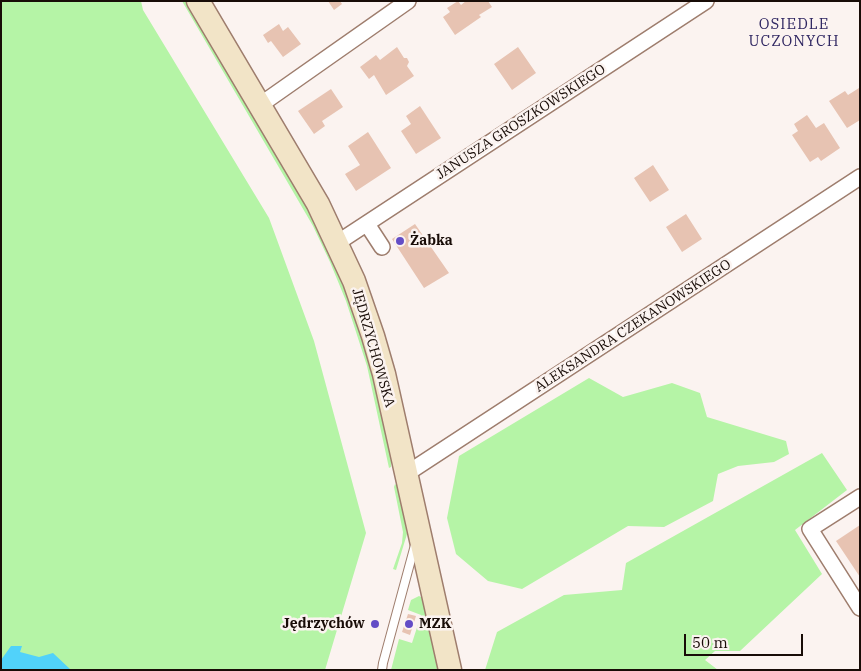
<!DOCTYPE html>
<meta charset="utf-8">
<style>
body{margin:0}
#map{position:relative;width:861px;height:671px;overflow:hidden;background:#fbf3f0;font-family:"IBM Plex Serif",serif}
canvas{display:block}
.frame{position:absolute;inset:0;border:2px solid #180c07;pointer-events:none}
.scale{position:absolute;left:684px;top:634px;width:119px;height:22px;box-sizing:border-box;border:2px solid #180c07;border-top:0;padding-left:6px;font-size:15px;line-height:18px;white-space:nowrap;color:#180c07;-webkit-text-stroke:4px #fbf3f0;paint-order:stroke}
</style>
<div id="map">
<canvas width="861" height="671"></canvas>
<div class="frame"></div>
<div class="scale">50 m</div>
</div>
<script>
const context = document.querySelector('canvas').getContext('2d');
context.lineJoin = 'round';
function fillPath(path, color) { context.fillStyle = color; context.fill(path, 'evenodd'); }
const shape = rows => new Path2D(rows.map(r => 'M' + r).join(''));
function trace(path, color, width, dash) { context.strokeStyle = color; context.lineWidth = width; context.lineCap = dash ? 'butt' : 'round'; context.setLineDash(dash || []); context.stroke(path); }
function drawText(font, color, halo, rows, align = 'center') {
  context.font = font + ' "IBM Plex Serif",serif'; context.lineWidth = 5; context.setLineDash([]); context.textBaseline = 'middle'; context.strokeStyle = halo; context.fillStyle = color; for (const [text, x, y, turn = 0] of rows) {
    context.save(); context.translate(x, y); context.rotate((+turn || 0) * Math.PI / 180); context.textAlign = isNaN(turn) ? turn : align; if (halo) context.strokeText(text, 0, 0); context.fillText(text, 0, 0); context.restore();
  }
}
const green = shape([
 [1,1,141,1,143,10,269,218,314,341,366,533,325,670,1,670],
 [182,1,186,1,308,208,338,271,355,318,371,369,391,460,391,467,389,468,367,366,346,301,330,262,313,226],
 [589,378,623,397,672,383,700,393,707,417,786,441,789,454,774,462,738,466,718,474,713,501,664,527,628,526,522,589,488,581,456,554,447,518,459,456],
 [822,453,847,490,795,530,822,574,740,651,715,651,705,660,718,670,485,670,497,632,564,595,622,590,626,563],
 [395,484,397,486,401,498,407,534,396,570,393,569,402,543,403,532,394,487],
 [419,596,423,598,441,670,391,670,399,639,412,643,421,615,408,610,411,600]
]);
const water = shape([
 [11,646,22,646,20,652,39,657,53,653,71,670,1,670,1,660]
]);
const building = shape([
 [328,1,340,1,342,4,334,10],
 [458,1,461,5,466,1,488,1,492,7,479,15,481,17,455,35,443,17,450,12,447,8],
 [279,24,283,31,288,27,301,44,283,57,271,41,268,43,263,35],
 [397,47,404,58,407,58,409,62,407,66,414,76,386,95,374,75,369,79,360,67,376,55,380,60],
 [518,47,536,73,512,90,494,64],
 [859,88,860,120,847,128,829,101,845,91,848,95],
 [331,89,343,107,322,121,325,126,314,134,298,111],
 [420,106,441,138,416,154,401,131,411,124,406,116],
 [807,115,816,128,824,123,840,148,821,161,818,157,810,162,792,135,798,131,794,124],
 [368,132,391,168,356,191,345,174,360,165,348,146],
 [653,165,669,190,650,202,634,178],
 [686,214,702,239,682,252,666,227],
 [415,224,449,273,424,288,392,239],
 [860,525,860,577,836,541],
 [408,614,416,616,410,635,402,632]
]);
const lane = shape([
 [382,670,383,663,415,545]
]);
const street = shape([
 [260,105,408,1],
 [367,224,382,247],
 [337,243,706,1],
 [406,474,860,177],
 [860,497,810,529,860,608]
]);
const secondary = shape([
 [198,1,318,204,354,281,373,336,384,374,450,670]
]);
const markers = [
 [400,241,5,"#634dc6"],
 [375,624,5,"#634dc6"],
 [409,624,5,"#634dc6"]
];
const streetNames = [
 ["JANUSZA GROSZKOWSKIEGO",521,122,-33],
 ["ALEKSANDRA CZEKANOWSKIEGO",633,326,-33],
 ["JĘDRZYCHOWSKA",373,348,74]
];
const poiNames = [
 ["Żabka",410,241],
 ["Jędrzychów",365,624,"right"],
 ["MZK",419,624]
];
const neighbourhoodNames = [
 ["OSIEDLE",794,25],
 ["UCZONYCH",794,42]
];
fillPath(green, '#b5f4a6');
fillPath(water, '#51d2fa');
fillPath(building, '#e7c3b2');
trace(lane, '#9e7d6d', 10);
trace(street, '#9e7d6d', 18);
trace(secondary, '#9e7d6d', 25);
trace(lane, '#fff', 8);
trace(street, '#fff', 15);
trace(secondary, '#f2e4c7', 22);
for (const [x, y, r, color] of markers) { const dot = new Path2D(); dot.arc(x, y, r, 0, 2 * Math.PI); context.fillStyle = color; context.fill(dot); trace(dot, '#fbf3f0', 2); }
drawText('14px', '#180c07', '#fbf3f0', streetNames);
drawText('bold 14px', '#180c07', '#fbf3f0', poiNames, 'left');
context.letterSpacing = '1px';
drawText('15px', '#302762', '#fbf3f0', neighbourhoodNames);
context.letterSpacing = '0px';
</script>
